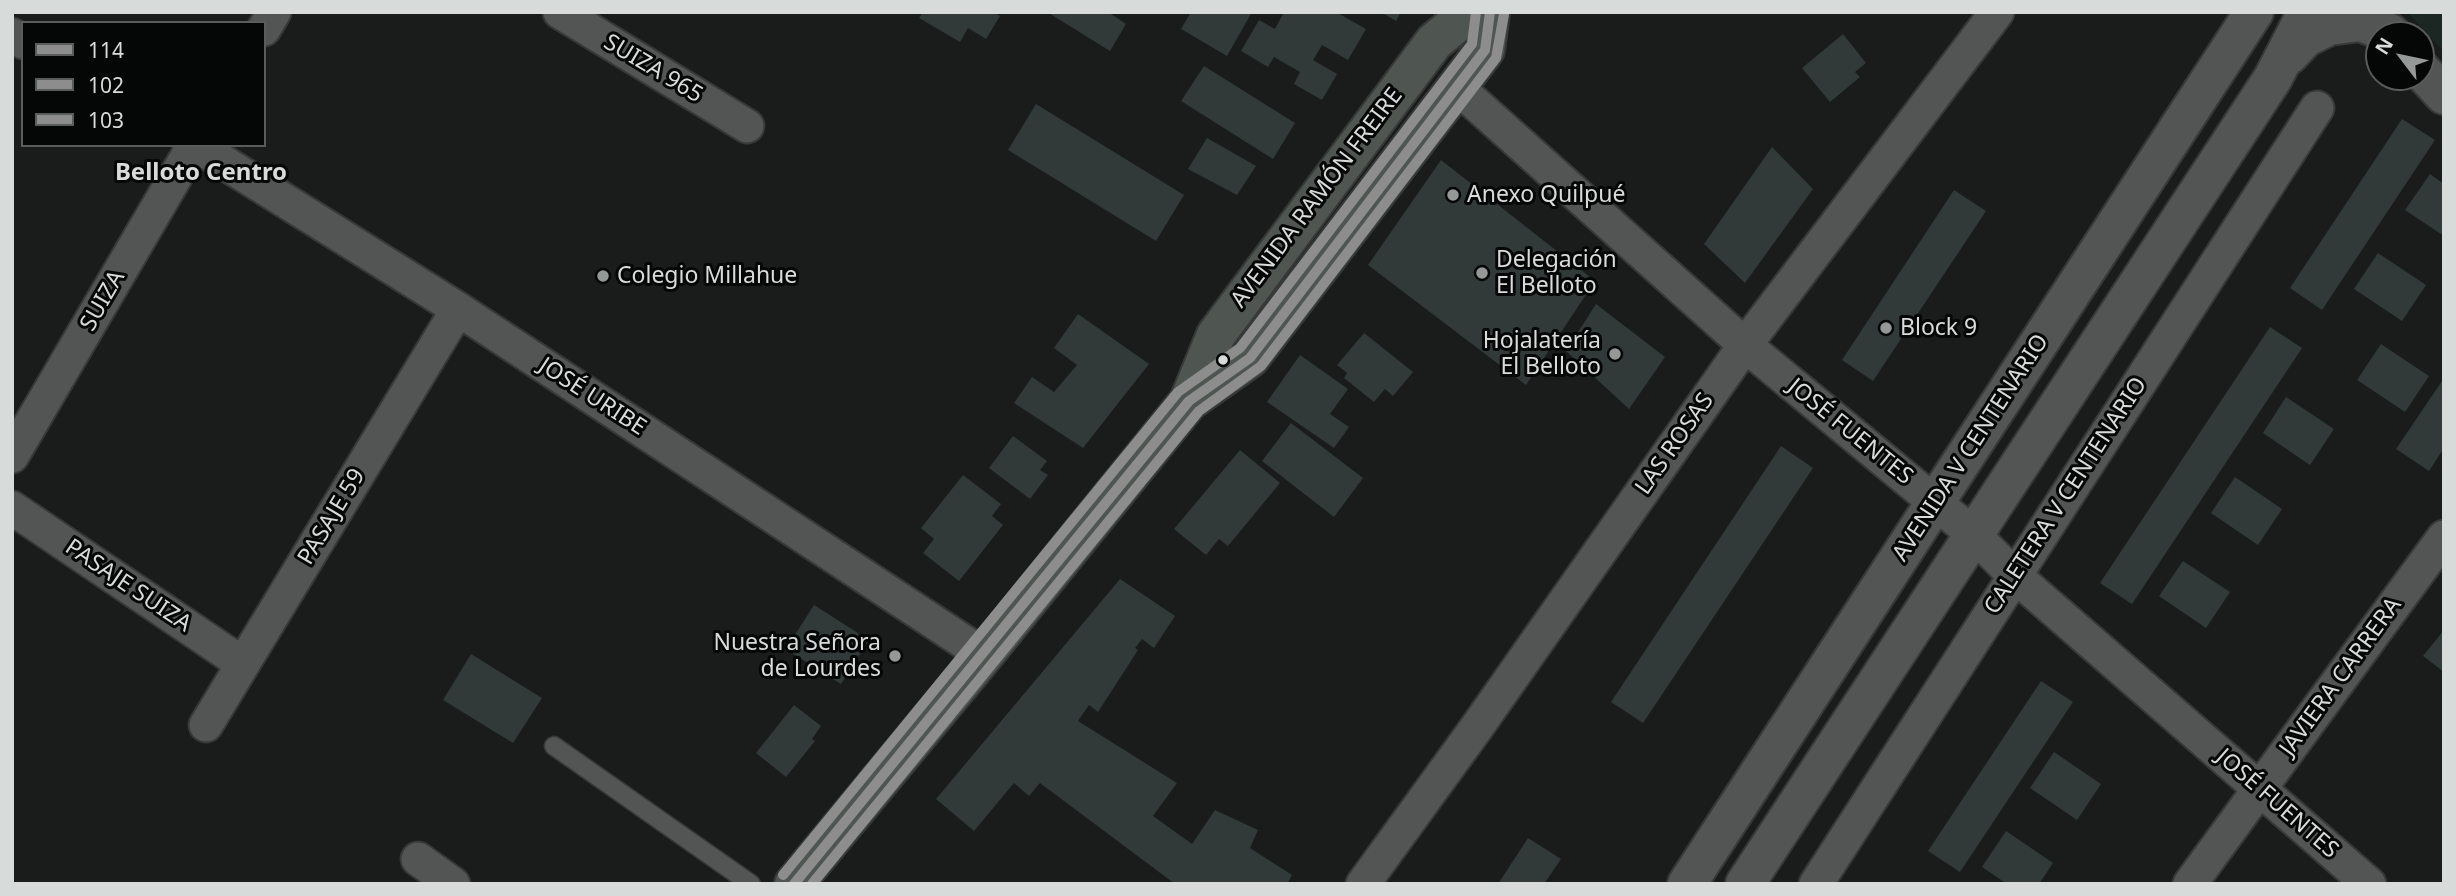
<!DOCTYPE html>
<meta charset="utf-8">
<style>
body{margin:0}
#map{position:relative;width:2456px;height:896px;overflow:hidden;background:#191c1b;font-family:"Noto Sans",sans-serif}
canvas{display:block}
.frame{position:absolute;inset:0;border:14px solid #d7dbda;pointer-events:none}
.legend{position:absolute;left:21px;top:21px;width:245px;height:126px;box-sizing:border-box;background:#050707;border:2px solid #595c5b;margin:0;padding:9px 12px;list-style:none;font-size:21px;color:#d7dbda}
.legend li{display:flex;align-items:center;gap:14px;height:35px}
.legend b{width:35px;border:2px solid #595c5b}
.north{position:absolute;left:2365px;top:21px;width:70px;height:70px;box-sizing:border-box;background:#050707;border:2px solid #595c5b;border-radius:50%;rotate:302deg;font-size:19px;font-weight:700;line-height:28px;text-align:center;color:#d7dbda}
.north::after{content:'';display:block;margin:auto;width:24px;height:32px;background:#949897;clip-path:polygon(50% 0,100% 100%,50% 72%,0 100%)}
</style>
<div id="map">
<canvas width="2456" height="896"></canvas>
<div class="frame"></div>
<ul class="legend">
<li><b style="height:9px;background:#8d8d8d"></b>114</li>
<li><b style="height:9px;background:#8d8d8d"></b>102</li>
<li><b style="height:9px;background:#8d8d8d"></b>103</li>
</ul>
<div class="north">N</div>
</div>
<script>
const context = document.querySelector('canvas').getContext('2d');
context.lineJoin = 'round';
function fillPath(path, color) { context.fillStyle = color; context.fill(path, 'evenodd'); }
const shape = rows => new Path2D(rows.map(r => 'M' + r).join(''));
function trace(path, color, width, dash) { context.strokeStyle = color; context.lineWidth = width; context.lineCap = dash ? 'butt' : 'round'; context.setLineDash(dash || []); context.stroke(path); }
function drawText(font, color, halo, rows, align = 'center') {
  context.font = font + ' "Noto Sans",sans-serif'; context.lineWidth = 6; context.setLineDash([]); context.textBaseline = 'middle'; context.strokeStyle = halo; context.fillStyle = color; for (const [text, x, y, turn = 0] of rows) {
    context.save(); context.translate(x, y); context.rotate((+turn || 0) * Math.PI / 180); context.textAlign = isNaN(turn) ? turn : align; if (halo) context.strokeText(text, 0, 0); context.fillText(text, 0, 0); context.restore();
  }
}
const built = shape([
 [2407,12,2444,12,2444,52]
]);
const building = shape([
 [923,12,993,12,1000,16,986,39,968,28,960,42,919,18],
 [1047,12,1108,12,1126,24,1110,51],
 [1191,12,1252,12,1227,56,1181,29],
 [1284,12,1336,12,1366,29,1348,60,1322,45,1313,60,1337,74,1322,100,1294,84,1300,72,1274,57,1268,67,1241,51,1259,20,1275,29],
 [1381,12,1401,12,1396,21],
 [1843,34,1866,63,1855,72,1860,77,1830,102,1802,68],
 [1204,66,1295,123,1273,159,1181,101],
 [1036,104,1184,195,1156,241,1008,150],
 [2402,119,2435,140,2322,310,2290,288],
 [1207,138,1256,166,1237,195,1188,169],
 [1772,147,1813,189,1745,283,1704,244],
 [1441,160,1595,281,1526,385,1368,265],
 [2430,174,2444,184,2444,236,2405,210],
 [1954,190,1986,211,1873,381,1842,360],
 [2378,253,2426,285,2402,321,2354,289],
 [1596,304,1665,357,1629,409,1566,351],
 [1078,314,1149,364,1083,448,1014,403,1032,377,1054,392,1077,365,1054,348],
 [2270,327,2302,348,2132,604,2100,583],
 [1364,333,1413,372,1393,396,1385,389,1374,402,1344,378,1347,373,1337,365],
 [2381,344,2429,376,2405,412,2357,380],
 [1300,355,1348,389,1330,414,1349,427,1334,448,1267,402],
 [2444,378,2444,448,2429,471,2396,449],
 [2286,397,2334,429,2310,465,2263,433],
 [1291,423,1363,478,1334,517,1262,461],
 [1013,436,1047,461,1040,470,1048,475,1030,499,989,468],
 [1781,446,1813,468,1643,723,1611,702],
 [1240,450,1280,483,1228,546,1219,539,1206,555,1174,529],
 [963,475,1001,504,992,516,1003,525,959,581,923,553,934,539,921,528],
 [2235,477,2282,509,2258,545,2211,513],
 [2183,561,2230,592,2206,628,2159,596],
 [1120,579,1175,616,1154,648,1142,639,1135,648,1138,650,1098,712,1089,705,1078,721,1177,783,1153,816,1192,844,1215,810,1258,830,1250,848,1292,875,1287,884,1175,884,1040,783,1029,796,1014,783,974,831,936,799],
 [814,605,869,640,841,684,786,649],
 [2444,630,2444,672,2423,656],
 [471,654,542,698,513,743,443,700],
 [2041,681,2073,702,1960,872,1928,851],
 [794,705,821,726,812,739,815,741,786,777,756,753],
 [2054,752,2101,784,2077,820,2030,788],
 [2006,831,2053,863,2039,884,2007,884,1982,867],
 [1528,838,1561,859,1544,884,1498,884]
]);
const service = shape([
 [554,746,751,884]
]);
const minor = shape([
 [560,12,747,126],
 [264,29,274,12],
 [12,35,23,42],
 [1458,88,1745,345,1972,533,2014,575,2369,884],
 [196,145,458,309,984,655],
 [12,456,194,145],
 [12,508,243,664],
 [206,725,458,309],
 [418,859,453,884],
 [1363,884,1477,727,1745,345,1997,12],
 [1816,884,2317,108],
 [2190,884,2444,537]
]);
const tertiary = shape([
 [2421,70,2444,95]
]);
const secondary = shape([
 [2289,55,2305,38,2329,26,2360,22,2390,33],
 [1687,884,2254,12],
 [1745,884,2273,78,2307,12]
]);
const primary = shape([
 [1189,401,1216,335,1434,42,1470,12],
 [794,884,984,655,1189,401,1250,358,1485,50,1490,12]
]);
const bus1 = shape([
 [794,884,1189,401,1250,358,1485,50,1490,12]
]);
const bus2 = shape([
 [812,884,1199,411,1261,366,1496,58,1504,14]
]);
const bus3 = shape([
 [783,875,1178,392,1240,348,1472,44,1476,12]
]);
const markers = [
 [1453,195,7,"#949897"],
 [1482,273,7,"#949897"],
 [603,276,7,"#949897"],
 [1886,328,7,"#949897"],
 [1615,354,7,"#949897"],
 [1223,360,6,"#d7dbda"],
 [895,656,7,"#949897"]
];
const streetNames = [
 ["SUIZA 965",653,69,31],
 ["AVENIDA RAMÓN FREIRE",1317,198,-53],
 ["SUIZA",103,301,-60],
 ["JOSÉ URIBE",592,397,33],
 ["JOSÉ FUENTES",1850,432,39],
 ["LAS ROSAS",1675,444,-55],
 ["AVENIDA V CENTENARIO",1971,448,-57],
 ["CALETERA V CENTENARIO",2066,496,-57],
 ["PASAJE 59",332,517,-59],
 ["PASAJE SUIZA",128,586,34],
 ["JAVIERA CARRERA",2341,677,-54],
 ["JOSÉ FUENTES",2277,804,41]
];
const poiNames = [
 ["Anexo Quilpué",1467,195],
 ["Delegación",1496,260],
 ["El Belloto",1496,286],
 ["Colegio Millahue",617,276],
 ["Block 9",1900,328],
 ["Hojalatería",1601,341,"right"],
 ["El Belloto",1601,367,"right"],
 ["Nuestra Señora",881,643,"right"],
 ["de Lourdes",881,669,"right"]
];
const neighbourhoodNames = [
 ["Belloto Centro",201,173]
];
fillPath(built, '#1c2623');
fillPath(building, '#313a39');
trace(service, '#363938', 21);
trace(minor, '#363938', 37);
trace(tertiary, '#363938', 42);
trace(secondary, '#363938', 42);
trace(primary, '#363938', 42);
trace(service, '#535554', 18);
trace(minor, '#535554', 33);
trace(tertiary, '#535554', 38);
trace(secondary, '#535554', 38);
trace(primary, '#4f5550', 38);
trace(bus1, '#8d8d8d', 10);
trace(bus2, '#8d8d8d', 10);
trace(bus3, '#8d8d8d', 10);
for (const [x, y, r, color] of markers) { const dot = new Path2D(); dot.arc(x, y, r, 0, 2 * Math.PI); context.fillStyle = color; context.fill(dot); trace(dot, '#050707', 2.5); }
drawText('23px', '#d7dbda', '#050707', streetNames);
drawText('23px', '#d7dbda', '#050707', poiNames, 'left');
drawText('bold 24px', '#d7dbda', '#050707', neighbourhoodNames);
</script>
